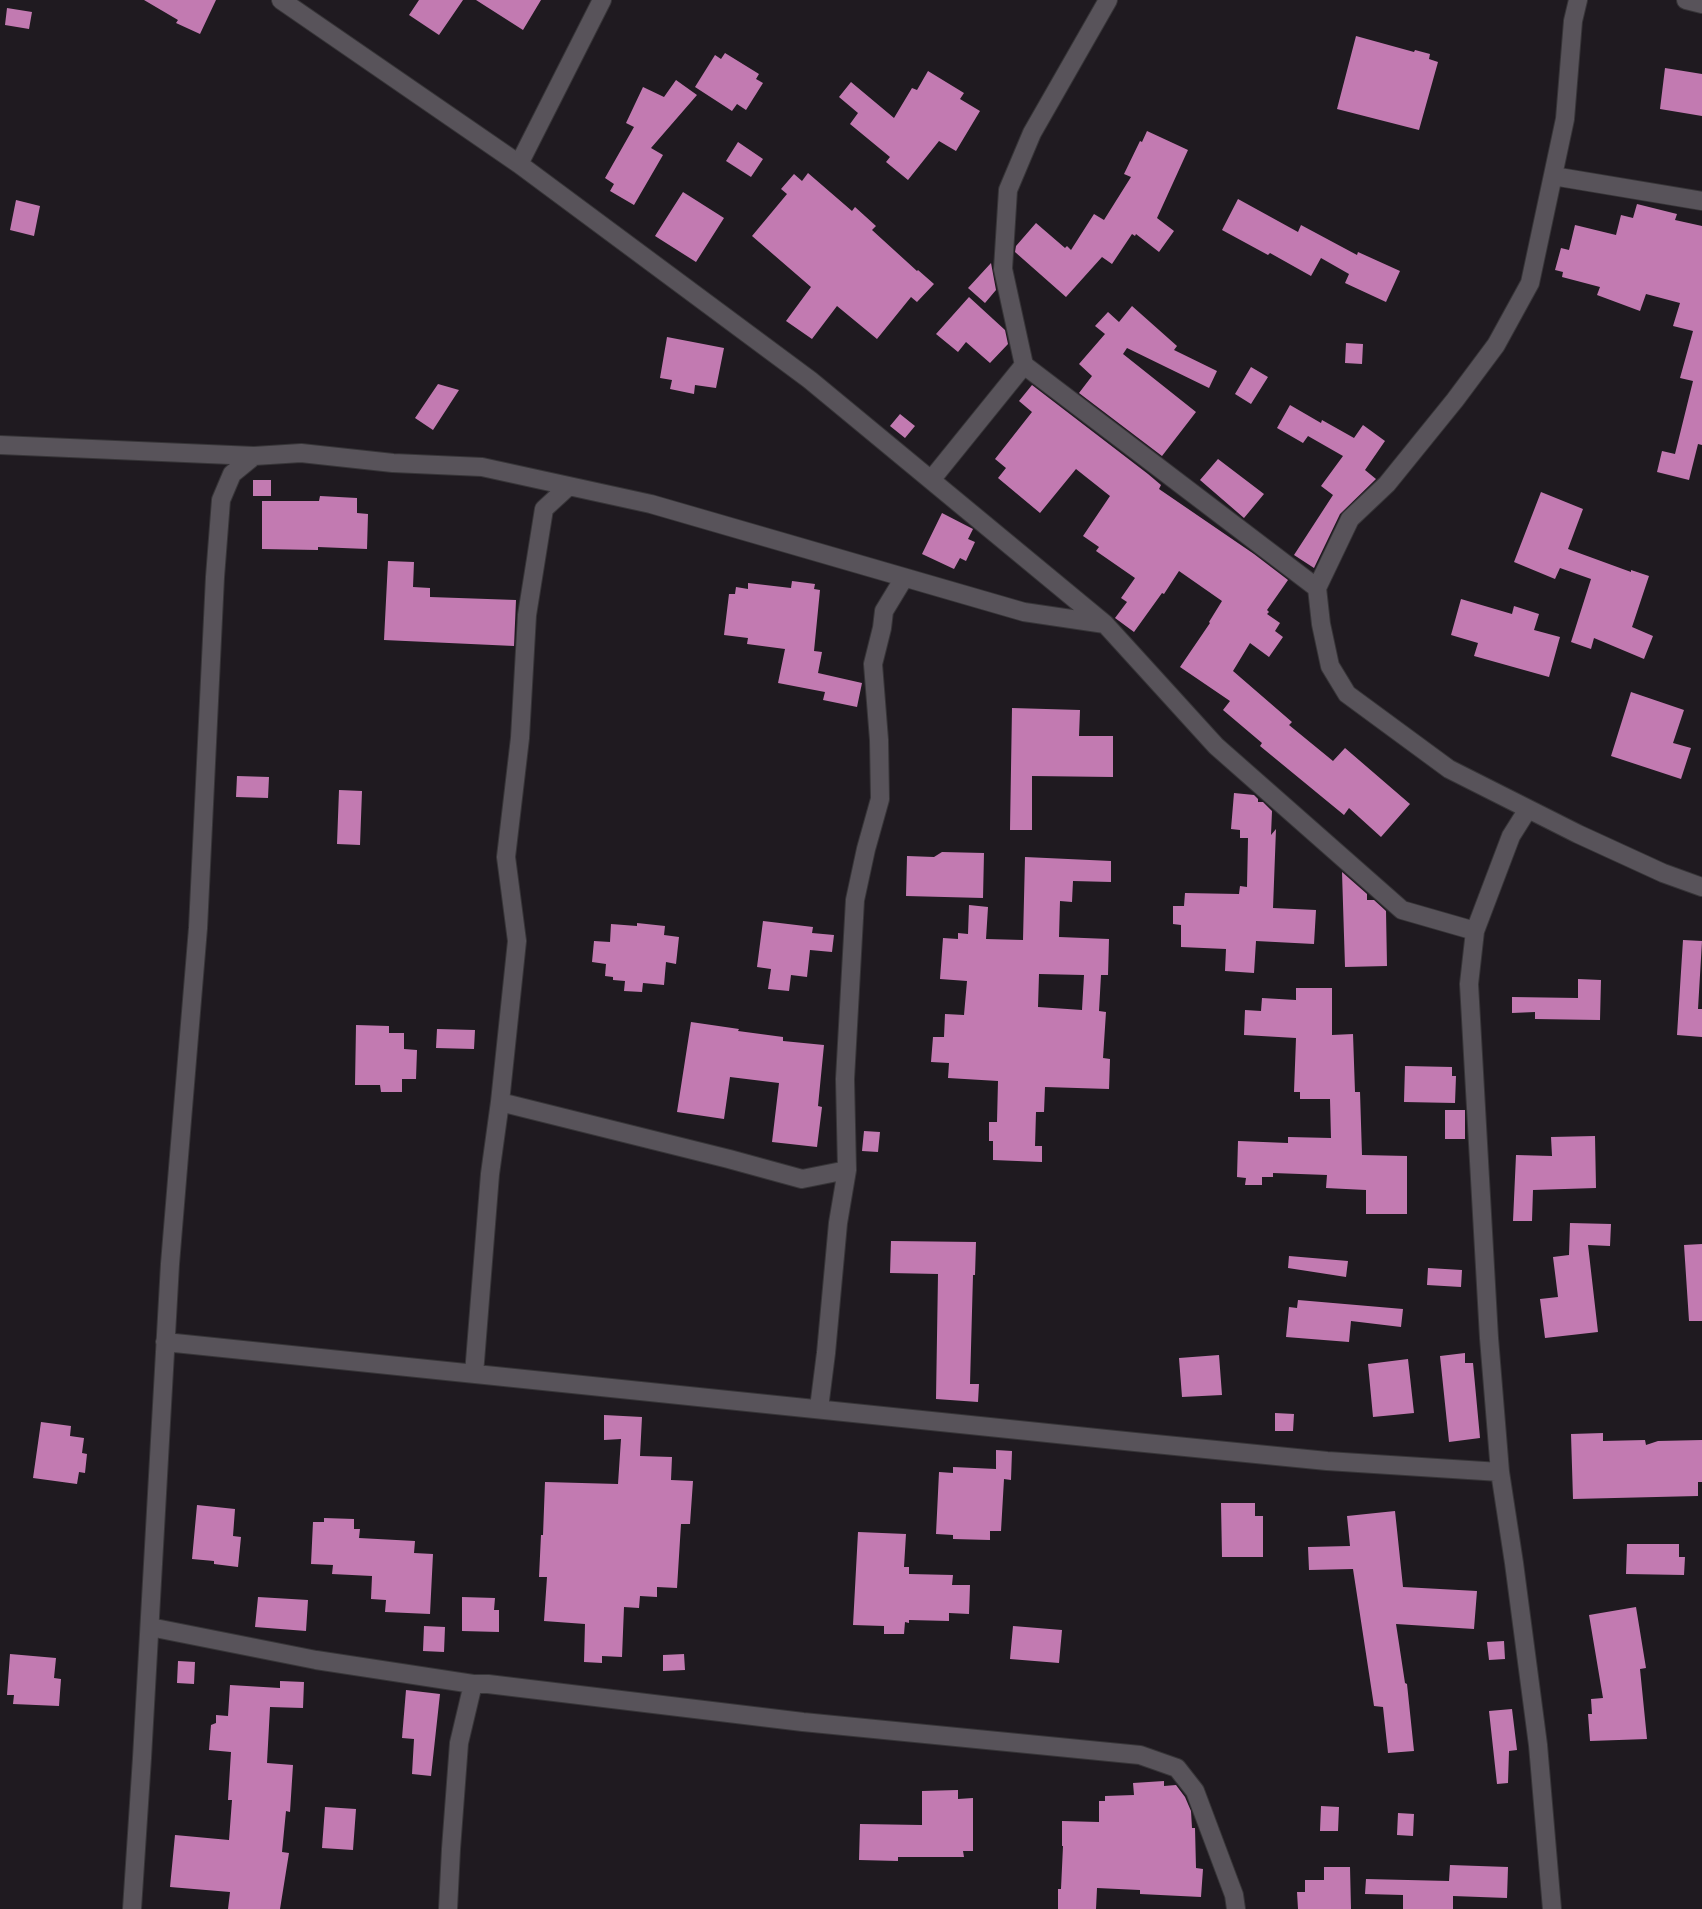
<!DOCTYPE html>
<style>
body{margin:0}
canvas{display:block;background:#1f1a20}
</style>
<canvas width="1702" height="1909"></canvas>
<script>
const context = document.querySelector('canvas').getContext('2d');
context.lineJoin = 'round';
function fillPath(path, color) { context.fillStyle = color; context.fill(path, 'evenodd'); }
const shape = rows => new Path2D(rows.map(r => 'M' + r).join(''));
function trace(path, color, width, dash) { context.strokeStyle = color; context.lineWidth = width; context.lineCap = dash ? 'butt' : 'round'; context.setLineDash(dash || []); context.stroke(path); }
const building = shape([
 [144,0,216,0,200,34,176,23,178,20],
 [419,0,463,0,439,35,409,15],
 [476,0,541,0,523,30],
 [7,8,32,12,29,29,5,25],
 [1356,36,1414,52,1415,50,1430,54,1429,59,1438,62,1419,130,1337,109],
 [725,53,759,74,756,79,763,83,746,110,737,104,732,111,695,87,715,55,721,59],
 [1665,68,1702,74,1702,116,1660,109],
 [928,71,964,93,960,99,980,111,956,151,939,141,908,180,886,162,890,157,850,124,858,113,839,97,851,82,894,118,912,88,917,90],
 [676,80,697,95,651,148,663,155,634,205,610,191,614,184,605,178,634,127,626,123,643,87,664,97],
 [1147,131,1188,150,1157,218,1174,231,1159,252,1136,234,1135,236,1132,234,1112,264,1102,257,1066,297,1015,252,1016,246,1036,223,1065,248,1067,246,1071,250,1094,214,1104,220,1131,177,1124,174,1140,141,1142,142],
 [738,142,763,159,751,177,726,161],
 [808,173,852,211,855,207,876,226,872,230,917,271,918,270,934,284,917,302,911,297,877,339,837,306,812,339,786,321,811,287,752,236,787,194,781,189,794,174,802,181],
 [683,192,724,218,696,262,655,236],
 [1238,199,1298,232,1301,225,1357,255,1358,252,1400,271,1386,302,1345,283,1349,274,1321,258,1311,276,1270,253,1268,255,1222,230],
 [16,200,40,206,34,236,10,230],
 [1637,204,1677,214,1675,220,1702,226,1702,445,1698,444,1689,480,1657,472,1662,451,1675,454,1693,381,1680,378,1693,331,1673,326,1680,303,1646,294,1640,311,1597,295,1600,287,1562,277,1563,272,1555,270,1561,248,1569,250,1575,225,1616,235,1621,215,1633,218],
 [991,263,996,290,985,303,968,288],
 [969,297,1005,330,1008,344,990,363,966,342,958,352,936,334],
 [1132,306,1177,346,1174,350,1217,371,1209,388,1127,348,1123,354,1196,412,1162,456,1079,393,1092,376,1079,364,1105,334,1095,326,1108,312,1119,322],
 [667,337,724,348,716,388,695,385,694,394,670,389,672,380,660,378],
 [1346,343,1363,344,1362,364,1345,363],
 [1251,367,1268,377,1251,404,1235,394],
 [438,384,459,390,433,430,415,418],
 [1032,385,1148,474,1161,485,1159,489,1254,554,1288,580,1267,610,1269,612,1267,614,1280,623,1275,631,1283,637,1269,657,1250,643,1233,671,1292,722,1289,725,1333,761,1345,748,1410,804,1381,837,1349,808,1344,815,1260,746,1262,743,1223,710,1230,701,1180,667,1210,623,1209,622,1222,601,1179,571,1164,594,1162,593,1134,632,1115,618,1127,602,1121,598,1135,578,1096,551,1099,547,1083,536,1110,496,1076,469,1040,513,998,478,1006,468,995,459,1032,412,1019,401],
 [1290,405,1321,423,1322,420,1354,438,1363,425,1385,441,1365,470,1376,479,1340,514,1314,568,1294,555,1333,495,1321,486,1343,456,1308,436,1303,443,1277,428],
 [900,414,915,426,905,438,890,426],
 [1218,459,1264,494,1244,518,1200,480],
 [253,480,271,480,271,496,253,496],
 [1541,492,1583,509,1568,549,1631,572,1631,570,1649,576,1632,627,1653,636,1644,659,1594,638,1591,649,1571,642,1591,579,1560,568,1555,579,1514,562],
 [320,496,357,498,357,513,368,514,367,549,318,547,318,550,262,549,262,501,319,501],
 [942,513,973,529,968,539,975,542,966,561,960,558,954,569,922,554],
 [388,561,414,562,413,587,430,588,430,597,516,600,514,646,384,640],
 [792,581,815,584,814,589,820,590,814,651,822,652,818,673,862,683,857,707,823,700,825,692,778,683,785,649,747,644,748,638,724,635,729,594,735,594,736,587,748,589,748,583,791,588],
 [1461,599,1512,614,1514,606,1539,614,1534,630,1560,637,1549,677,1474,656,1478,643,1451,635],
 [1631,692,1684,710,1673,743,1691,748,1681,779,1611,756],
 [1012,708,1080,710,1079,736,1113,736,1113,777,1032,776,1032,830,1010,830],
 [237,776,269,777,268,798,236,797],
 [339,790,362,791,360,845,337,844],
 [1234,793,1254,795,1258,799,1258,802,1263,802,1272,811,1271,835,1276,829,1273,908,1316,910,1314,944,1256,941,1254,973,1225,971,1226,949,1181,947,1181,925,1173,924,1173,906,1184,906,1185,893,1239,894,1240,886,1247,887,1248,838,1240,838,1240,830,1231,829],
 [942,852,984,853,983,898,906,896,907,856,934,857],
 [1025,857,1111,861,1111,882,1073,881,1072,902,1060,901,1059,937,1109,939,1108,975,1101,975,1099,1011,1106,1012,1103,1058,1110,1059,1109,1089,1045,1087,1044,1112,1036,1112,1035,1146,1042,1146,1042,1162,993,1160,993,1141,989,1141,989,1122,997,1122,998,1081,948,1078,949,1063,931,1062,933,1037,944,1037,945,1014,964,1015,967,981,940,979,943,938,958,939,958,933,968,934,969,905,988,907,986,939,1023,940],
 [1039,974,1084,975,1082,1010,1038,1007],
 [1342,872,1367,894,1367,900,1374,900,1386,911,1387,966,1345,967],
 [763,921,813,927,812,933,834,935,832,952,810,950,807,977,791,975,789,991,768,989,771,969,757,967],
 [637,923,665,926,664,935,679,937,676,964,666,962,664,985,643,983,642,992,624,991,625,981,613,980,613,977,605,976,606,964,592,962,594,941,610,942,611,924,637,926],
 [1683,940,1702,941,1698,1009,1702,1009,1702,1037,1677,1035],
 [1578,979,1601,980,1600,1020,1535,1019,1535,1012,1512,1013,1512,997,1578,998],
 [1296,988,1332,988,1332,1035,1353,1034,1355,1092,1360,1092,1362,1155,1407,1156,1407,1214,1366,1214,1366,1190,1326,1188,1327,1175,1273,1173,1273,1177,1262,1177,1262,1185,1245,1185,1246,1178,1237,1177,1238,1141,1288,1143,1288,1137,1331,1138,1330,1099,1300,1099,1300,1092,1294,1092,1296,1038,1244,1035,1245,1010,1261,1011,1262,998,1296,1000],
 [691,1022,739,1029,738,1031,783,1037,783,1041,824,1045,818,1106,822,1107,817,1147,772,1142,779,1083,730,1077,724,1119,677,1112],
 [356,1025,389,1026,389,1033,404,1033,404,1049,417,1050,416,1079,402,1079,402,1092,381,1092,380,1085,355,1085],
 [437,1029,475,1030,474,1049,436,1048],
 [1405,1066,1452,1067,1452,1076,1456,1076,1455,1103,1404,1102],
 [1445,1110,1465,1110,1465,1139,1445,1139],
 [864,1131,880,1132,878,1152,862,1151],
 [1595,1136,1596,1188,1533,1190,1532,1221,1513,1221,1516,1155,1552,1156,1551,1137],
 [1570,1223,1611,1224,1610,1246,1588,1245,1598,1332,1545,1338,1540,1299,1558,1297,1553,1257,1569,1255],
 [891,1241,976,1242,975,1275,973,1275,970,1384,979,1384,978,1402,936,1399,938,1274,890,1273],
 [1702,1244,1702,1321,1689,1321,1684,1245],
 [1289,1256,1348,1261,1346,1277,1288,1268],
 [1428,1268,1462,1270,1461,1287,1427,1285],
 [1298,1300,1403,1309,1401,1327,1351,1321,1349,1342,1286,1337,1289,1307,1297,1308],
 [1465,1353,1465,1363,1473,1363,1480,1438,1449,1442,1440,1356],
 [1219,1355,1222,1395,1182,1397,1179,1358],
 [1408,1359,1414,1413,1373,1417,1368,1364],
 [1275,1413,1294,1414,1293,1431,1275,1431],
 [604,1415,642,1417,640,1456,672,1457,671,1480,693,1481,690,1524,681,1524,677,1588,657,1587,657,1597,640,1596,639,1608,624,1607,622,1657,602,1656,602,1663,584,1662,585,1624,544,1621,547,1577,539,1577,541,1535,543,1535,545,1482,618,1484,621,1439,604,1440],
 [41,1422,71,1426,70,1436,84,1438,82,1453,87,1454,85,1473,79,1472,77,1484,33,1478],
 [1603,1433,1603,1441,1645,1440,1646,1445,1658,1441,1702,1440,1702,1482,1698,1482,1698,1496,1573,1499,1571,1434],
 [996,1450,1012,1451,1011,1480,1004,1479,1001,1531,990,1531,990,1540,953,1539,953,1535,936,1534,939,1472,953,1473,953,1467,996,1469],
 [1221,1503,1255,1503,1255,1516,1263,1516,1263,1557,1222,1557],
 [197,1505,235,1509,233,1536,241,1537,238,1567,214,1564,214,1561,192,1559],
 [1395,1511,1403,1587,1477,1591,1474,1629,1396,1624,1405,1683,1407,1684,1414,1751,1388,1753,1383,1707,1374,1706,1353,1569,1309,1570,1308,1547,1350,1546,1347,1516],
 [324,1518,354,1519,354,1529,360,1529,359,1538,415,1541,414,1553,433,1554,430,1614,385,1612,386,1600,371,1599,372,1576,332,1574,333,1565,311,1564,313,1522,324,1522],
 [858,1532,906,1534,904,1567,909,1567,909,1574,953,1575,952,1585,970,1585,969,1614,949,1613,949,1621,909,1620,909,1623,905,1622,904,1634,884,1634,884,1626,853,1625],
 [1627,1544,1679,1544,1679,1557,1685,1557,1684,1575,1626,1574],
 [258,1597,308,1600,306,1631,255,1627],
 [462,1597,495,1598,494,1610,499,1610,499,1632,462,1631],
 [1636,1607,1646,1668,1640,1669,1647,1739,1590,1741,1588,1714,1592,1714,1591,1699,1603,1698,1589,1615],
 [424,1626,445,1627,444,1652,423,1651],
 [1013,1626,1062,1630,1059,1663,1010,1659],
 [1504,1641,1505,1659,1489,1660,1487,1642],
 [10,1654,56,1658,54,1678,61,1679,59,1706,13,1704,14,1695,7,1695],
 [684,1654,685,1670,663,1671,663,1655],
 [178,1661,195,1662,194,1684,177,1683],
 [280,1681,304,1682,303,1708,270,1707,267,1763,293,1765,290,1812,286,1811,282,1852,289,1853,280,1909,228,1909,230,1892,170,1887,175,1835,229,1840,232,1800,228,1800,231,1752,209,1750,211,1725,216,1723,216,1715,228,1716,230,1685,280,1688],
 [406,1690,440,1694,431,1776,412,1774,414,1739,402,1738],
 [1512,1709,1517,1750,1509,1751,1508,1783,1497,1784,1489,1711],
 [1164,1781,1164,1786,1176,1785,1185,1797,1191,1811,1192,1828,1195,1828,1196,1868,1203,1869,1201,1897,1140,1894,1140,1890,1097,1888,1096,1909,1058,1909,1058,1889,1061,1889,1063,1846,1062,1846,1062,1821,1099,1822,1099,1801,1105,1801,1105,1796,1134,1795,1133,1783],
 [958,1790,958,1799,973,1798,973,1851,963,1851,964,1857,898,1857,898,1861,859,1860,860,1824,922,1825,922,1791],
 [1321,1806,1339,1807,1338,1831,1320,1831],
 [325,1807,356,1809,353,1850,322,1848],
 [1398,1813,1414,1814,1413,1836,1397,1835],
 [1450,1865,1508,1867,1507,1898,1453,1896,1453,1909,1403,1909,1403,1895,1365,1894,1366,1879,1449,1881],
 [1324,1867,1350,1867,1351,1909,1298,1909,1297,1892,1305,1892,1305,1880,1324,1880]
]);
const street = shape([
 [281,0,519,164],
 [602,0,519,164,810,380,1105,624,1216,746,1402,910,1475,931],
 [1578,0,1573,21,1565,119,1530,283,1496,345,1455,400,1387,484,1350,519,1317,588,1321,624,1330,666,1347,694,1449,769,1578,834,1663,873,1702,887],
 [1686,0,1702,4],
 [1553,176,1702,201],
 [1024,365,1003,269,1008,190,1032,133,1108,0],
 [0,445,254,456],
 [931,480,1024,365,1317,588],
 [1528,809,1511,836,1475,931,1469,984,1489,1338,1500,1472,1514,1563,1538,1745,1552,1909],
 [500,1102,729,1159,802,1179,847,1170],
 [165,1342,1135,1442,1327,1461,1500,1472],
 [474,1374,490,1174,500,1102,517,941,506,857,520,738,527,615,544,509,569,486],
 [819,1408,826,1353,838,1223,847,1170,845,1079,855,900,866,849,880,799,879,740,873,664,882,628,884,611,904,578],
 [150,1627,316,1660,473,1684,488,1684,803,1722,1140,1755,1177,1768,1195,1791,1234,1895,1236,1909],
 [132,1909,142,1758,170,1264,198,928,215,577,221,500,232,474,254,456,301,453,393,463,482,467,651,504,1024,612,1105,624],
 [448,1909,451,1849,459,1743,473,1684]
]);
fillPath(building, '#c27ab1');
trace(street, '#373538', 20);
trace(street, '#58535a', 18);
</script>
